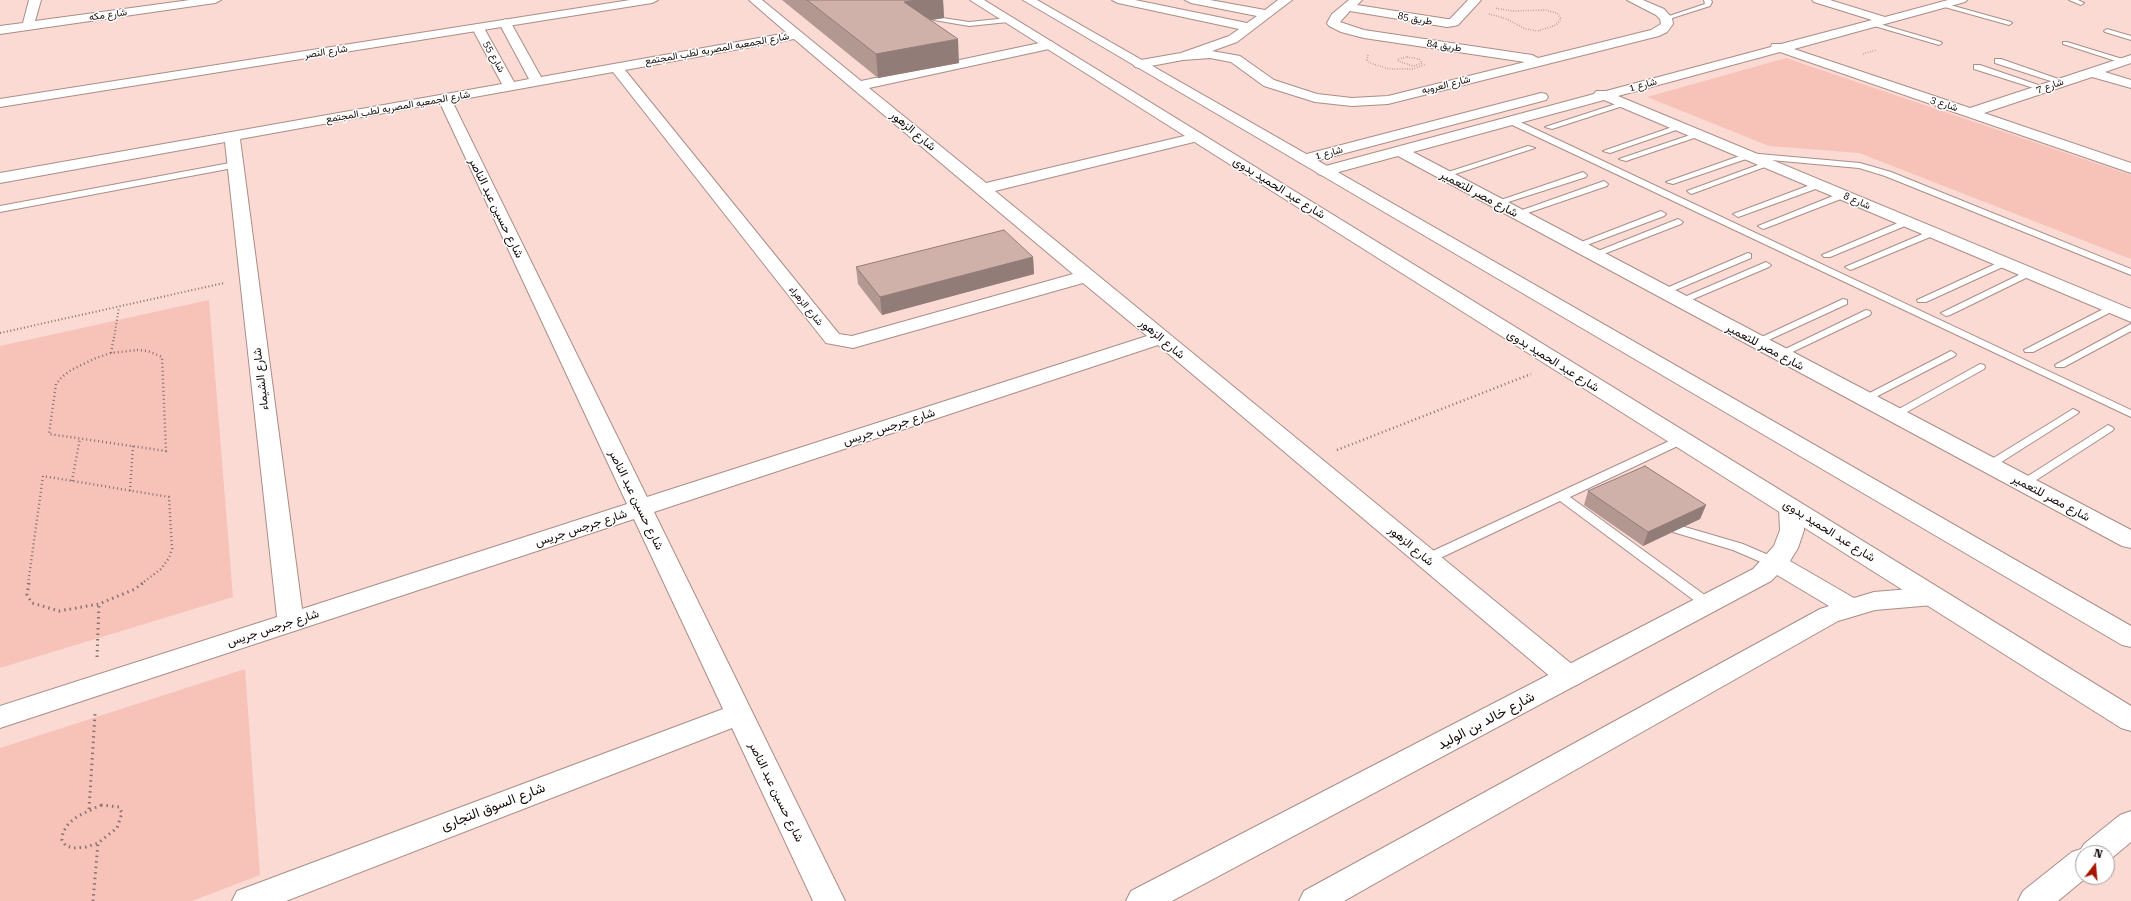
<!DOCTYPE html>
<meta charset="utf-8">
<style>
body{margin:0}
#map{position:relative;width:2131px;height:901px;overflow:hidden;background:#fadad3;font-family:"Roboto Serif",serif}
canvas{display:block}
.north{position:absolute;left:2075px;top:845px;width:40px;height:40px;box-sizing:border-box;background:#fff;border:1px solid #a19d9c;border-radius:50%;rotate:16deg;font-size:11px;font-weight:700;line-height:16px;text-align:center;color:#140a08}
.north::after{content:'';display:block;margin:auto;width:14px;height:18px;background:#a71600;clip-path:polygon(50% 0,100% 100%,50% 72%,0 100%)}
</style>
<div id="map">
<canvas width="2131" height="901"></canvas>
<div class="north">N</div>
</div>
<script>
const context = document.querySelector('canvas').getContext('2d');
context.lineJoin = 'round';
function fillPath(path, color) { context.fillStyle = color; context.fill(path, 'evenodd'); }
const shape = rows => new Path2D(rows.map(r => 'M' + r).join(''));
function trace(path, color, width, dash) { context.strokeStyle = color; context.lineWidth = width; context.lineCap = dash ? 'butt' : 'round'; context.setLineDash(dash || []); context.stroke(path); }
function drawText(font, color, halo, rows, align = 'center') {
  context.font = font + ' "Roboto Serif",Vazirmatn,serif'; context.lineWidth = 3; context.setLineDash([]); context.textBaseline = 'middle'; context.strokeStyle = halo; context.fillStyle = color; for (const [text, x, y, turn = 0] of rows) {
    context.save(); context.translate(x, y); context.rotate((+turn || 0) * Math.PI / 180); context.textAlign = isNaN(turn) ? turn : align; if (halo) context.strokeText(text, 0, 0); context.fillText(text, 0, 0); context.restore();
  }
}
const green = shape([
 [1786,58,2131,175,2131,259,1859,153,1769,146,1647,97],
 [209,300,233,597,0,668,0,346],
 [245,669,260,875,192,901,0,901,0,748]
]);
const pathFar3 = shape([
 [1489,14,1507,19,1525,29,1538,31,1556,25,1561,19,1557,13,1545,10,1513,11,1494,8],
 [1863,54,1876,50],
 [1368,55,1367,60,1370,63,1389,69,1413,69,1426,64],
 [1407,57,1419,59,1422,63,1413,66,1398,61,1398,59,1407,57]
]);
const pathFar2 = shape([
 [0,333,224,283],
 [114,338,119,307]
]);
const pathFar1 = shape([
 [137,350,148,351,162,357,166,451,49,434,56,384,62,377,71,370,96,358,111,353,137,350],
 [111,353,114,337],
 [1337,450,1531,374],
 [72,481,80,438],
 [130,491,133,446],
 [28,584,43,476,169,497,172,549,169,558,161,569,141,584]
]);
const path = shape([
 [29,583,27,595,32,603,59,611,99,604,135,589,143,583],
 [97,657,99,604],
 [101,805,119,807,122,813,117,828,98,843,86,847,74,848,66,846,62,840,63,832,69,823,78,816,101,805],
 [89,809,95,714],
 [93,901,98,843]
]);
const lane = shape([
 [1704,0,1711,0,1712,2,1710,6,1666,20,1663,18,1705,4,1704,0],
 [2069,0,2078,0,2084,3,2081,5,2069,0],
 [1943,3,2011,22,2012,23,2009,25,1941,6,1940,5,1943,3],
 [936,17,969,22,1008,18,1011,20,1008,22,969,26,934,20,933,19,936,17],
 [1873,22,1941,42,1942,43,1939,45,1871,25,1870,24,1873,22],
 [2107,29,2131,36,2131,40,2105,32,2104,31,2107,29],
 [2063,42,2067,42,2129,61,2122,63,2063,44,2063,42],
 [1995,59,2001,59,2067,82,2060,84,1995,63,1995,59],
 [1974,65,1980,65,2047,88,2040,90,1974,69,1974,65],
 [1622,102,1629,104,1552,129,1545,127,1622,102],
 [1508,119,1514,119,2131,410,2131,417,1508,123,1508,119],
 [1678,125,1685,127,1610,153,1603,151,1678,125],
 [1696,133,1703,135,1626,161,1619,159,1696,133],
 [1528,146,1535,148,1446,177,1439,175,1528,146],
 [1748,153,1860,163,1891,172,2131,269,2131,275,1885,176,1859,168,1749,158,1673,184,1666,182,1748,153],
 [235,162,238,163,238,167,0,212,0,206,235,162],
 [1766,162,1773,164,1694,193,1691,194,1687,191,1766,162],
 [1583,172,1587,175,1586,177,1499,205,1496,206,1492,203,1583,172],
 [1604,181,1608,184,1607,186,1519,216,1516,217,1511,214,1604,181],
 [1818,182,1821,183,1821,187,1741,216,1738,217,1733,214,1818,182],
 [1843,192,1846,193,1846,197,1766,228,1763,229,1758,226,1843,192],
 [1661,211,1666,214,1664,216,1579,248,1573,248,1571,246,1661,211],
 [1678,219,1683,222,1681,224,1596,257,1590,257,1588,255,1678,219],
 [1907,219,1912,222,1910,224,1830,257,1824,257,1822,255,1907,219],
 [1932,230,1937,233,1935,235,1853,269,1850,270,1845,267,1932,230],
 [1748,253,1751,254,1751,258,1666,294,1662,295,1657,292,1748,253],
 [2004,260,2007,261,2007,265,1926,302,1918,302,1917,300,2004,260],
 [1766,262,1771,265,1769,267,1684,303,1680,304,1675,301,1766,262],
 [2029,270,2034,273,2032,275,1950,315,1946,316,1941,313,2029,270],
 [1843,299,1847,300,1847,304,1760,344,1752,344,1751,342,1843,299],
 [2111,305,2116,308,2115,310,2033,352,2025,352,2024,350,2111,305],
 [1866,310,1870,311,1871,313,1870,315,1784,356,1780,357,1775,354,1866,310],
 [2131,324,2131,331,2064,367,2056,367,2055,365,2131,324],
 [1951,351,1956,354,1955,356,1868,401,1864,402,1858,399,1951,351],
 [1980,364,1984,365,1985,367,1984,369,1898,417,1890,417,1888,415,1980,364],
 [2073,409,2079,412,2077,414,1992,468,1988,469,1982,465,2073,409],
 [2108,425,2112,427,2114,429,2112,431,2027,486,2023,487,2017,483,2108,425],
 [1680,436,1684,437,1686,440,1684,443,1570,497,1713,601,1715,604,1713,607,1703,607,1560,501,1432,562,1427,563,1422,562,1420,559,1422,556,1680,436],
 [1678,525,1743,544,1780,560,1782,563,1780,566,1775,568,1770,566,1733,550,1673,532,1672,529,1678,525]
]);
const street = shape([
 [29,0,41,0,35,21,190,0,221,0,215,3,0,34,0,26,23,23,29,0],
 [749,0,762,0,861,81,1049,41,1053,42,1055,45,1049,49,869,88,986,183,1197,133,1202,134,1204,137,1202,140,995,191,1579,670,1583,677,1579,684,1569,687,1559,684,1158,345,654,512,845,901,813,901,732,728,286,901,232,901,237,891,723,709,634,519,0,728,0,706,277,617,225,142,0,183,0,173,502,84,472,28,478,24,484,28,514,82,529,79,499,23,505,19,511,23,541,77,787,33,749,0],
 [794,39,853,89,1073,274,852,336,839,334,625,70,794,39],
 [613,72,826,343,853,348,1083,283,1147,336,647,497,452,101,613,72],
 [440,103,627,504,302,609,240,139,440,103],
 [1112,0,1135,0,1247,23,1257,16,1191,3,1185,0,1210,0,1265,10,1278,0,1292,0,1237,42,1212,51,1240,56,1274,80,1317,94,1352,98,1388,96,1525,62,1364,38,1341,32,1329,26,1327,23,1332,14,1349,0,1362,0,1357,5,1447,19,1450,19,1468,0,1481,0,1458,25,1454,26,1447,27,1350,11,1340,22,1364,30,1532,55,1538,58,1651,30,1661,24,1660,19,1656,15,1627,0,1643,0,1664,9,1672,18,1673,24,1667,32,1659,36,1388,104,1352,106,1315,102,1264,86,1231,62,1210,58,1183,60,1140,68,1135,67,1133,64,1135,61,1181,53,1229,36,1239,29,1118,3,1112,0],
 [1812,0,1830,0,1885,17,1948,0,1967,0,1965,2,1794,49,1970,108,2131,55,2131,63,2105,72,2131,80,2131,88,2092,77,1984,113,2131,163,2131,173,1780,52,1618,96,2131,309,2131,322,1604,100,1413,152,2131,530,2131,548,2122,546,1398,156,1324,176,1318,174,1316,171,1318,168,1594,94,1596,91,1606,91,1771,47,1772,44,1781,44,1872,20,1814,2,1812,0],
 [1541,93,1546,94,1548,97,1546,100,1304,164,1299,162,1296,159,1299,156,1541,93],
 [2131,811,2131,842,2107,862,2107,853,2083,853,2083,877,2087,877,2058,901,2018,901,2023,891,2072,852,2081,849,2084,844,2120,815,2131,811]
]);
const secondary = shape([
 [630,0,658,0,652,3,0,107,0,99,630,0],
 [1791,501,1799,503,1803,508,1804,530,1798,548,1790,561,1854,598,1874,592,1933,587,1942,590,1946,596,1942,602,1933,605,1875,610,1838,621,1344,901,1299,901,1304,891,1820,609,1829,606,1777,575,1771,581,1172,901,1126,901,1131,891,1753,569,1774,546,1780,530,1779,508,1783,503,1791,501]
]);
const primary = shape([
 [970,0,984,0,2131,706,2131,731,2121,728,970,0],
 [1023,0,1037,0,2131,626,2131,647,2122,645,1023,0]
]);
const wall = shape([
 [782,0,943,0,944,18,931,20,959,63,878,78],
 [1033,257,1034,274,882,315,858,284,856,267],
 [1588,491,1706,505,1700,519,1643,546,1584,505]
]);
const shadedWall = shape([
 [917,0,943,0,944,18,906,24,904,2],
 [958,39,959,63,878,78,876,54],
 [1033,257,1034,274,882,315,880,297],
 [1706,505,1700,519,1643,546,1648,532]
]);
const building = shape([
 [807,0,917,0,904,2,958,39,876,54,807,0],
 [1004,230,1033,257,880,297,856,267,1004,230],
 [1645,466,1706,505,1648,532,1588,491,1645,466]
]);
const farStreetnames = [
 ["شارع مكه",108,15,-8],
 ["طريق 85",1415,19,10],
 ["طريق 84",1444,46,8],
 ["شارع الجمعيه المصريه لطب المجتمع",717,49,-10],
 ["شارع النصر",326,52,-9],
 ["شارع 55",494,57,61],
 ["شارع العروبه",1446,85,-14],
 ["شارع 1",1643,85,-15],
 ["شارع 7",2050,86,-19],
 ["شارع 3",1944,104,19],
 ["شارع الجمعيه المصريه لطب المجتمع",398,107,-10],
 ["شارع 1",1329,153,-15],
 ["شارع 8",1857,201,23],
 ["شارع الزهراء",806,306,51]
];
const streetNames = [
 ["شارع الزهور",913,131,40],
 ["شارع عبد الحميد بدوى",1279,188,32],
 ["شارع مصر للتعمير",1479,194,28],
 ["شارع حسين عبد الناصر",496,208,64],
 ["شارع الزهور",1162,339,40],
 ["شارع مصر للتعمير",1765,347,28],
 ["شارع عبد الحميد بدوى",1553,361,32],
 ["شارع الشيماء",261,379,-97],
 ["شارع جرجس جريس",889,427,-18],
 ["شارع مصر للتعمير",2051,498,28],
 ["شارع حسين عبد الناصر",636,500,64],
 ["شارع جرجس جريس",581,528,-18],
 ["شارع عبد الحميد بدوى",1829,531,32],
 ["شارع الزهور",1411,546,40],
 ["شارع جرجس جريس",273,628,-18],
 ["شارع حسين عبد الناصر",776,792,64]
];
const nearStreetnames = [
 ["شارع خالد بن الوليد",1486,721,-28],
 ["شارع السوق التجارى",493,807,-21]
];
fillPath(green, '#f7c3b9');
trace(lane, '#aa8d87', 2);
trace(street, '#aa8d87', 2);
trace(secondary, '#aa8d87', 2);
trace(primary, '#aa8d87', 2);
trace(pathFar3, '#87726d', 1.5, [0.5, 2]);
trace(pathFar2, '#87726d', 2, [1, 2.5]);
trace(pathFar1, '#87726d', 2.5, [1, 3]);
trace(path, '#87726d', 3, [1.5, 4]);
fillPath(lane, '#fff');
fillPath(street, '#fff');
fillPath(secondary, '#fff');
fillPath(primary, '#fff');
fillPath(wall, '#b39892');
fillPath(shadedWall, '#927c77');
fillPath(building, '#d0b1aa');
trace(building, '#927c77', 1);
drawText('10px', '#140a08', '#fff', farStreetnames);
drawText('12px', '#140a08', '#fff', streetNames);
drawText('14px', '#140a08', '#fff', nearStreetnames);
</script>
